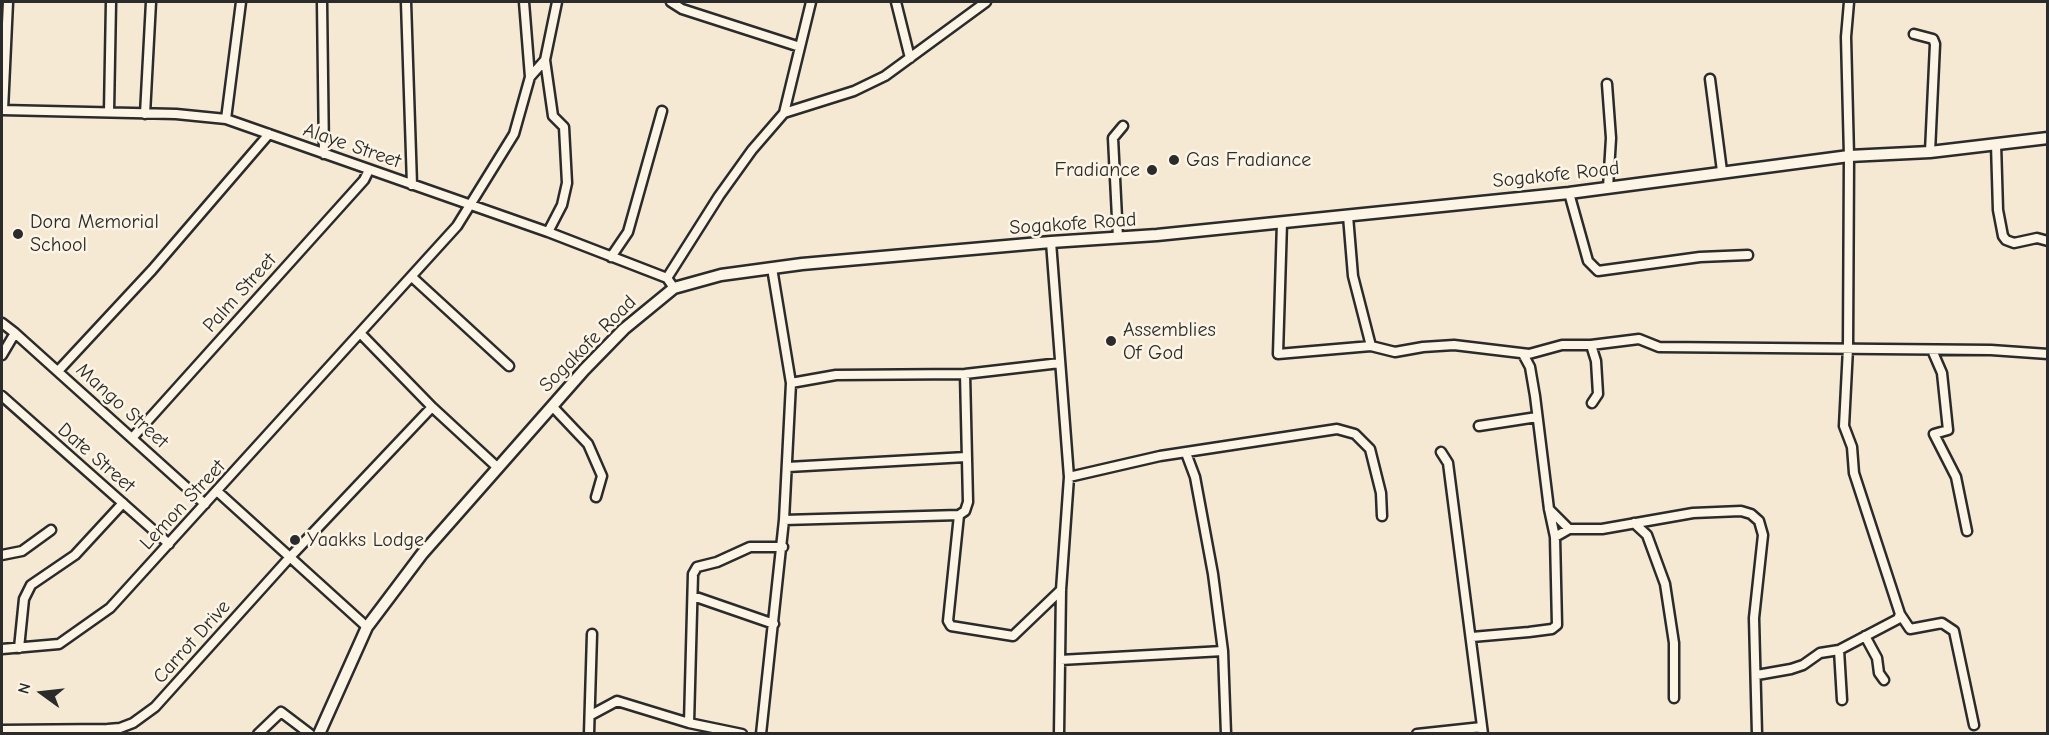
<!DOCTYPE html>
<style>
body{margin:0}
#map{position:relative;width:2049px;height:735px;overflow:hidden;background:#f6e9d4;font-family:"Comic Neue",sans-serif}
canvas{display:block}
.frame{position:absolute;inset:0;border:3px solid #2b2b2b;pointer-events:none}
.north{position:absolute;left:12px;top:663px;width:60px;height:60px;-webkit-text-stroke:4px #fcf5e5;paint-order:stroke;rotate:285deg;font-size:16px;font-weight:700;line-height:24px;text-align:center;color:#2b2b2b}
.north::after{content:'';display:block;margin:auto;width:21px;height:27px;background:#2b2b2b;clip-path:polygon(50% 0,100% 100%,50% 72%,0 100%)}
</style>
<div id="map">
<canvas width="2049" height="735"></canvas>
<div class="frame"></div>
<div class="north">N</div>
</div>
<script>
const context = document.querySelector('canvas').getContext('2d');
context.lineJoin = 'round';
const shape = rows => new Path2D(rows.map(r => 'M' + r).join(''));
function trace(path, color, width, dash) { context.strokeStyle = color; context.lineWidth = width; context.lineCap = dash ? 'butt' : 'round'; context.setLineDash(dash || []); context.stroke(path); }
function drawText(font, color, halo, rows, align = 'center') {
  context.font = font + ' "Comic Neue",sans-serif'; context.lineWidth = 5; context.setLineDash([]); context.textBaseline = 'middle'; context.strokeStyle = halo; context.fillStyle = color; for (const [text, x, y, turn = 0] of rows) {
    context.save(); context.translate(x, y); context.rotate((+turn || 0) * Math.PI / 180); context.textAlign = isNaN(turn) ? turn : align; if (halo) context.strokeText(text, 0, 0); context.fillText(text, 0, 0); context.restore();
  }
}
const minor = shape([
 [322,2,324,154],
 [406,2,412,185],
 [671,2,682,9,800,47],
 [896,2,910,58],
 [1914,34,1933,39,1935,44,1930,152],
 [545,60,553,116,564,127,567,183,562,205,548,232],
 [530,77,545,60,557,2],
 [1710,79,1722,171],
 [1607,84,1611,138,1608,188],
 [2,110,176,114,226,119,548,232,667,278,674,288],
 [3,110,8,2],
 [109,112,111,2],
 [784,113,811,2],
 [145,114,151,2],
 [226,119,241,2],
 [1996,144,1998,210,2003,236,2006,240,2014,243,2037,238,2048,241],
 [1569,193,1588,261,1598,271,1700,257,1748,255],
 [1348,216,1353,276,1371,346],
 [1282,222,1278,354,1371,346,1395,352,1423,347,1454,345,1529,354,1562,345,1591,345,1639,339,1659,347,1991,350,2048,354],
 [1118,238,1113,138,1123,126],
 [1051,242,1069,477,1160,456,1337,429,1355,434,1370,449,1381,493,1382,516],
 [611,257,628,232,662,111],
 [772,268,791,383,784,520],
 [412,277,509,366],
 [667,278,719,196,752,150,784,113,854,91,885,76,986,2],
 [2,323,15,333,2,355],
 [15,333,205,504],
 [361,334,432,407,497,467],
 [1591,345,1596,361,1598,394,1592,403],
 [1932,350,1942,373,1948,430,1934,434,1956,477,1967,531],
 [59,370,152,270,269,134],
 [791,383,836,375,965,374,1060,363],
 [2,396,169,544],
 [552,406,588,444,602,476,596,497],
 [1479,426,1537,417],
 [133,437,364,180,369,170],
 [1441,452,1448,463,1483,734],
 [1186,453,1195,477,1213,574,1223,651,1226,734],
 [788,467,966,457],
 [218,492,367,627],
 [1549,509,1569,529],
 [959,515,948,621,951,626,1013,636,1061,590],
 [1634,523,1647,535,1665,584,1674,643,1674,698],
 [1555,537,1569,529,1602,529,1693,513,1741,511,1751,514,1759,521,1763,535,1754,618,1757,734],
 [2,555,22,551,51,530],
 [693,596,774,624],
 [1900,614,1910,629,1942,623,1954,631,1974,725],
 [1865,636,1877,658,1879,673,1884,680],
 [1472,637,1529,632,1552,629,1557,625,1555,537,1549,509,1535,396,1530,367,1523,354],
 [19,648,24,599,31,585,75,555,123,503],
 [2,649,59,644,110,608,457,226,514,134,530,77,524,2],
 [1060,660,1223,651],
 [1757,675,1791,669,1803,665,1820,653,1839,650],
 [1842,700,1839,650,1898,619,1900,614,1854,473,1852,447,1844,426,1848,348,1849,156,1846,37,1849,2],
 [591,715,617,701,689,723,742,734],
 [689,723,693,574,697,567,717,562,750,547,783,547],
 [2,730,108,729],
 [108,734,108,729,120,728,133,723,155,707,291,556,432,407],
 [258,734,281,712,310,734],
 [589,734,592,634],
 [761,734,784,520,959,515,965,511,968,502,965,374],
 [1059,734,1061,590,1069,477],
 [1417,734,1482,727]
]);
const major = shape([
 [319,734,367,627,422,554,584,370,624,329,674,288,721,275,802,264,1051,242,1157,235,1569,193,1849,156,1930,152,2048,138]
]);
const markers = [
 [1174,160,6,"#2b2b2b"],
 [1152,170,6,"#2b2b2b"],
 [18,234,6,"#2b2b2b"],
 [1111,341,6,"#2b2b2b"],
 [295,540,6,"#2b2b2b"]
];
const streetNames = [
 ["Alaye Street",352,146,19],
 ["Sogakofe Road",1556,175,-6],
 ["Sogakofe Road",1073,224,-4],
 ["Palm Street",240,293,-48],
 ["Sogakofe Road",588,344,-45],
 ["Mango Street",122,406,42],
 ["Date Street",96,458,41],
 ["Lemon Street",183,505,-47],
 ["Carrot Drive",192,642,-48]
];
const poiNames = [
 ["Gas Fradiance",1186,160],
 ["Fradiance",1140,170,"right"],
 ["Dora Memorial",30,222],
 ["School",30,245],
 ["Assemblies",1123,330],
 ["Of God",1123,353],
 ["Yaakks Lodge",307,540]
];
trace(minor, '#2b2b2b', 13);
trace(major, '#2b2b2b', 15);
trace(minor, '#fcf5e5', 8);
trace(major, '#fcf5e5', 10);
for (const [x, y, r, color] of markers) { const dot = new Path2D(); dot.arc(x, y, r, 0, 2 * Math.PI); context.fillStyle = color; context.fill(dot); trace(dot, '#fcf5e5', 2); }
drawText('20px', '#2b2b2b', '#fcf5e5', streetNames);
drawText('20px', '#2b2b2b', '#fcf5e5', poiNames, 'left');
</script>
